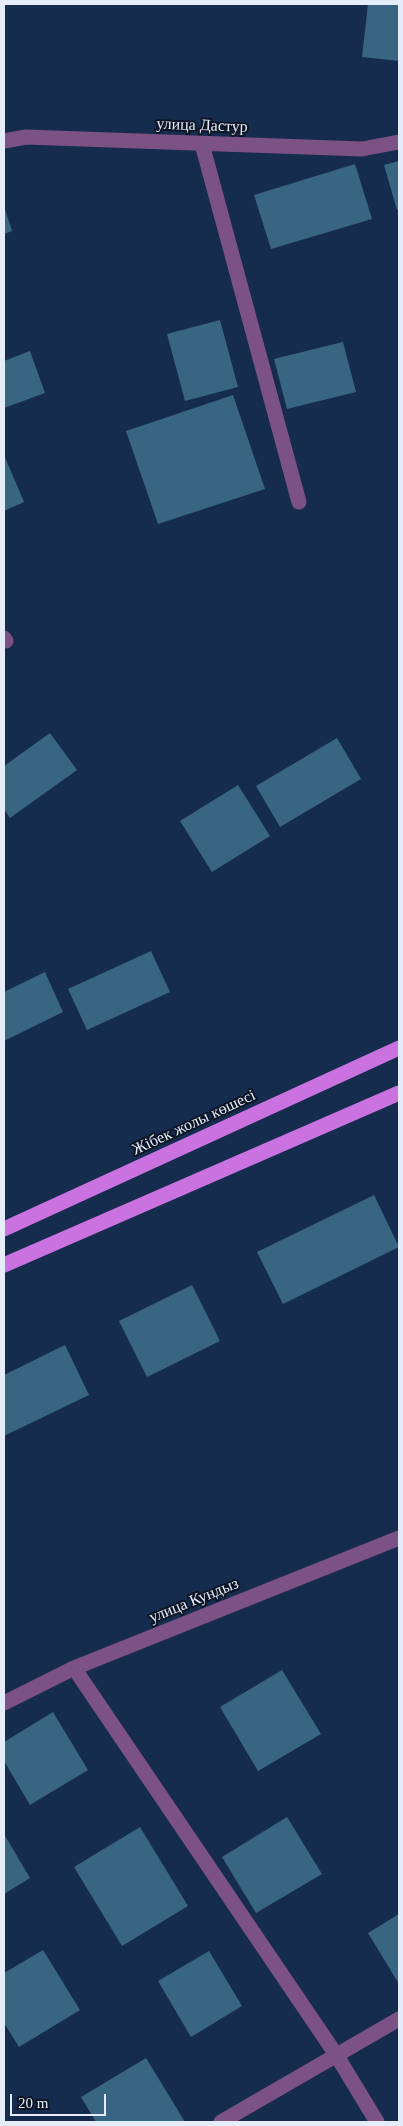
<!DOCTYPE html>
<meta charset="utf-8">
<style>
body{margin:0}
#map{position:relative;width:403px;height:2126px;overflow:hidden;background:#162c4f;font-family:"Times New Roman",serif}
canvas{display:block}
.frame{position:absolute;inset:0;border:5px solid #e5edfb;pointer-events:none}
.scale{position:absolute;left:10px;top:2094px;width:96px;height:22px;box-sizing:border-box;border:2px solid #e5edfb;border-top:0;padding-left:6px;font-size:15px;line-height:18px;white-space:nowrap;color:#e5edfb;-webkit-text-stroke:4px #0b1524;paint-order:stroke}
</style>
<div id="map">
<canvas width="403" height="2126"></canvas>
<div class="frame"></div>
<div class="scale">20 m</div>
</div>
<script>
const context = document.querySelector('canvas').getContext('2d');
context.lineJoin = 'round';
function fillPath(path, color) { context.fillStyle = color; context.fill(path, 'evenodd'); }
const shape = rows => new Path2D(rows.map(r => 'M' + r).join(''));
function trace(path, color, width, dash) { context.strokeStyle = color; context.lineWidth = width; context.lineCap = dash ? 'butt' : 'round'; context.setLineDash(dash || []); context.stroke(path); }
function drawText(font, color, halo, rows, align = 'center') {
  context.font = font + ' "Times New Roman",serif'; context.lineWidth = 4; context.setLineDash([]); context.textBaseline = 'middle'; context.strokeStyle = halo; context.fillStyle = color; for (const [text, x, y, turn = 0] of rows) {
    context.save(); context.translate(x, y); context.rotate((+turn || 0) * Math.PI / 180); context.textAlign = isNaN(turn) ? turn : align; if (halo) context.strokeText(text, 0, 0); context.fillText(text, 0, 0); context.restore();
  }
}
const building = shape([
 [368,4,399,5,399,61,362,57],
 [399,161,399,209,397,210,384,165],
 [355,164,372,219,271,249,254,195],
 [4,206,12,231,4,234],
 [220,320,238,387,185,401,167,334],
 [343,342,356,392,287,409,274,359],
 [30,351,45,393,4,408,4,361],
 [233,395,265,489,158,524,126,431],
 [4,455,24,502,4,511],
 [50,733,77,770,10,818,4,809,4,766],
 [337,738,361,779,280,827,256,786],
 [238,785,270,836,212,872,180,821],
 [151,951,170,992,87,1030,68,989],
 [45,972,63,1012,4,1041,4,992],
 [374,1195,399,1247,283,1304,257,1252],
 [192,1285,220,1341,147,1377,119,1321],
 [65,1345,89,1395,4,1436,4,1375],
 [282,1670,321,1734,258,1771,220,1707],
 [53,1712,88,1770,30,1805,4,1761,4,1742],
 [287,1817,322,1874,256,1913,222,1857],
 [140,1827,188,1906,122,1946,74,1867],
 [4,1834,30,1878,4,1894],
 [399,1914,399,1984,368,1933],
 [43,1950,80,2010,19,2047,4,2023,4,1973],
 [209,1951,242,2006,191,2037,158,1981],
 [146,2058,185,2122,96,2122,81,2097]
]);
const minor = shape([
 [4,141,26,137,362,149,399,142],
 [202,144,299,502],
 [4,638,6,641],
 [74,1668,337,2056,377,2122],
 [4,1703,74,1668,399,1538],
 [221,2122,399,2019]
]);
const major = shape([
 [4,1229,399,1048],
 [4,1265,399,1093]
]);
const streetNames = [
 ["улица Дастур",202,126,2],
 ["Жібек жолы көшесі",194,1123,-25],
 ["улица Кундыз",194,1601,-22]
];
fillPath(building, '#386582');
trace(minor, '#7c5286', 15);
trace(major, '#ca72e0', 15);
drawText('16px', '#e5edfb', '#0b1524', streetNames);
</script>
